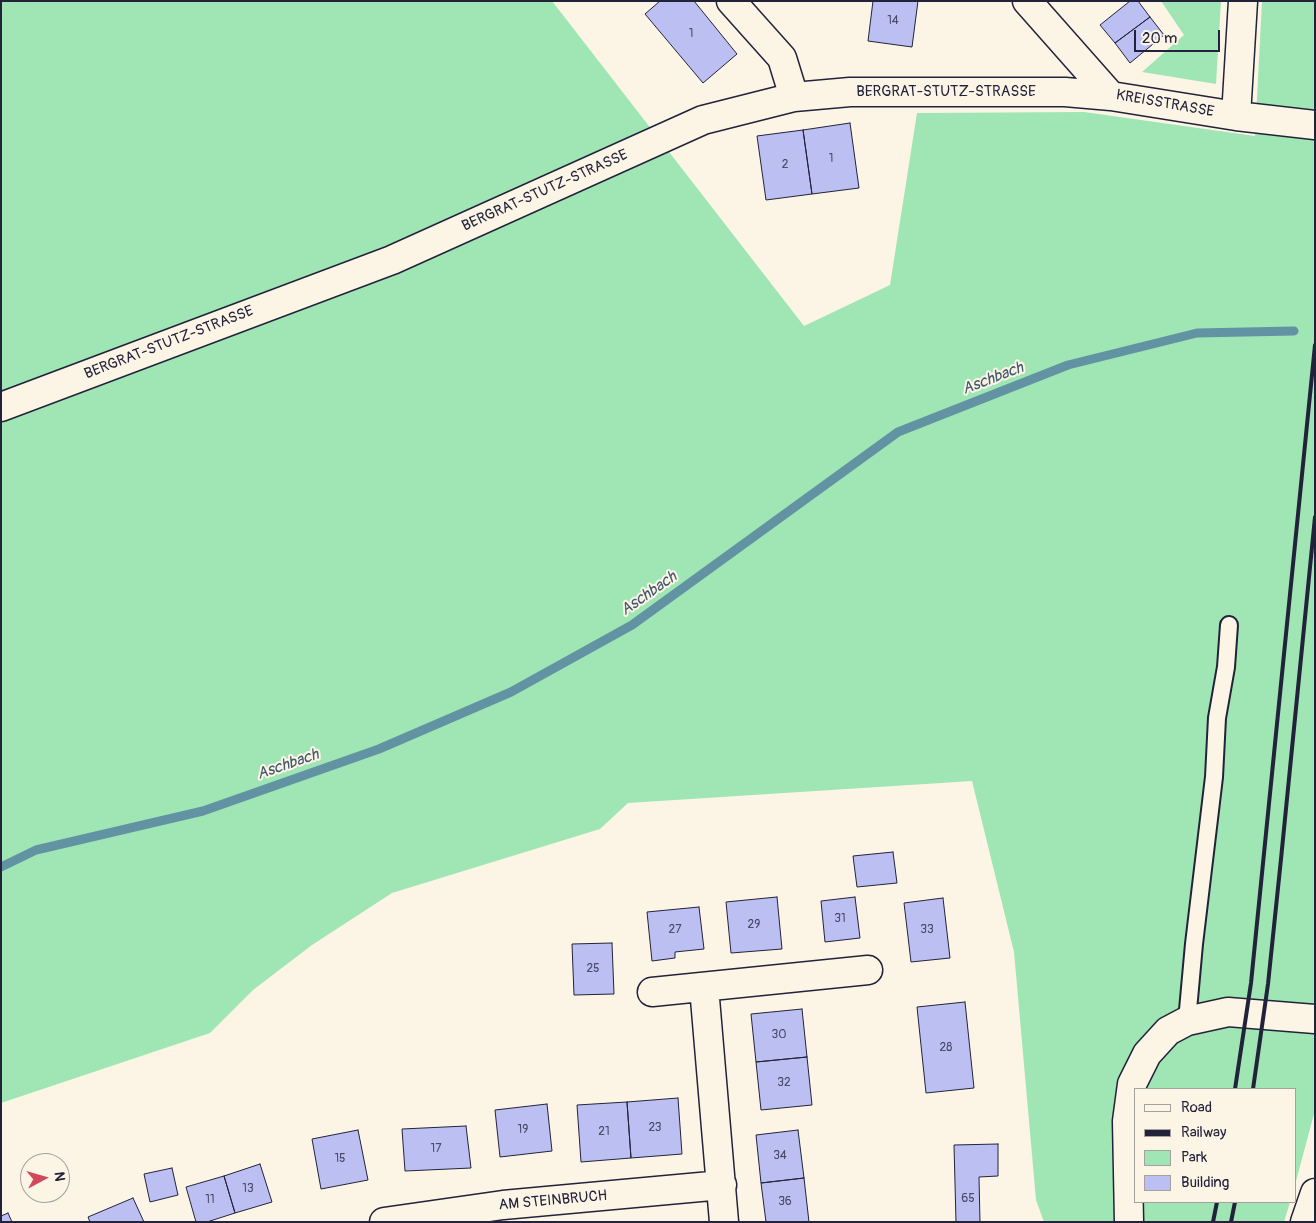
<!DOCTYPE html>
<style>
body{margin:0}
#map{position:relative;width:1316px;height:1223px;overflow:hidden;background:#fcf5e5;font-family:Pangolin,sans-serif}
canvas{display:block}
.frame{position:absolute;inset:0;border:2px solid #22223b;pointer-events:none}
.legend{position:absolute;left:1134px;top:1088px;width:162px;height:115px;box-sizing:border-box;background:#fcf5e5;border:1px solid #a5a1a1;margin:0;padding:6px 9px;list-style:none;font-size:15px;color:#22223b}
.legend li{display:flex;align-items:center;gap:10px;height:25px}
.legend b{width:25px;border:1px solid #a5a1a1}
.north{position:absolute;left:20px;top:1153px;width:50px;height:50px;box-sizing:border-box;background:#fcf5e5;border:1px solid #a5a1a1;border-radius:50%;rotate:84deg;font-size:14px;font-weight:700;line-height:20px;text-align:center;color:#22223b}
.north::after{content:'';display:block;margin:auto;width:18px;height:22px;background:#d1495b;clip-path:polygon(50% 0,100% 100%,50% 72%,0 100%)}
.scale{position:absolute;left:1134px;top:30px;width:86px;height:22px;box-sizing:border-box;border:2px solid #22223b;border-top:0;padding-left:6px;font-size:15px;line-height:18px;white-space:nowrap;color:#22223b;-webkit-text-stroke:4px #fcf5e5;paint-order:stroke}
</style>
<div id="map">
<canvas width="1316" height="1223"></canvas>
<div class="frame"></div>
<ul class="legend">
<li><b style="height:6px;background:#fcf5e5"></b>Road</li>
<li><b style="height:6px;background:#22223b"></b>Railway</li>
<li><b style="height:14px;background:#9fe6b4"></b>Park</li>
<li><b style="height:14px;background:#bbbff1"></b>Building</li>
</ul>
<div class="north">N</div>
<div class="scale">20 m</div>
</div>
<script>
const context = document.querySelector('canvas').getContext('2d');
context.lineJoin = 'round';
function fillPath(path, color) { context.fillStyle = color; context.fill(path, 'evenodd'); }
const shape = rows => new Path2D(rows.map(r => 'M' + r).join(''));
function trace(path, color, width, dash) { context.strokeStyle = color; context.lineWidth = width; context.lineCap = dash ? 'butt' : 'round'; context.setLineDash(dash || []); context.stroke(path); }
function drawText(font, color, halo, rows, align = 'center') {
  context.font = font + ' Pangolin,sans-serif'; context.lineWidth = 4; context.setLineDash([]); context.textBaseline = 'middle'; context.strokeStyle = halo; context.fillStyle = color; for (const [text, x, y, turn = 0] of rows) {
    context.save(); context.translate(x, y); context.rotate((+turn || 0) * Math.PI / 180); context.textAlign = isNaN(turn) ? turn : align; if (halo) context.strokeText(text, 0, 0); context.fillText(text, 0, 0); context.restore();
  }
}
const green = shape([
 [1,1,552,1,804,326,890,285,917,113,1084,112,1255,136,1262,1,1315,1,1315,1110,1295,1185,1295,1089,1135,1089,1135,1202,1290,1202,1284,1222,1044,1222,1036,1200,1014,952,972,781,628,803,600,829,392,893,312,945,253,990,210,1033,1,1103],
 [1161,1,1221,1,1216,84,1142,72,1184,35]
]);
const stream = shape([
 [1,867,36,850,203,811,379,749,511,692,632,625,898,432,1068,365,1197,333,1294,331]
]);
const building = shape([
 [660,1,694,1,737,54,703,83,645,14,660,1],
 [873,1,918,1,912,47,868,41,873,1],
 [1130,1,1138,1,1150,17,1115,43,1100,25,1130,1],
 [1150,17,1164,35,1130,63,1115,43,1150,17],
 [850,123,859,188,812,194,803,130,850,123],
 [803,130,812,194,766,200,757,136,803,130],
 [893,852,897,883,857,887,853,856,893,852],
 [777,897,782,949,731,953,726,902,777,897],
 [855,897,860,938,825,942,821,901,855,897],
 [943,898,950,958,911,962,904,903,943,898],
 [699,907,704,949,675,952,675,958,652,961,647,912,699,907],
 [612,943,614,994,574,995,572,944,612,943],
 [965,1002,974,1088,926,1093,917,1007,965,1002],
 [802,1009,807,1057,756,1062,751,1014,802,1009],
 [807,1057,812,1105,761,1110,756,1062,807,1057],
 [678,1098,682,1154,631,1158,627,1102,678,1098],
 [627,1102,631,1158,581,1162,577,1105,627,1102],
 [547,1104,552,1151,500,1157,495,1110,547,1104],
 [466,1126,471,1168,405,1171,402,1129,466,1126],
 [358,1130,368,1180,321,1189,312,1139,358,1130],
 [798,1130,804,1178,761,1183,756,1135,798,1130],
 [998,1144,998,1176,979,1177,980,1222,956,1222,954,1145,998,1144],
 [260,1164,272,1202,235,1213,224,1176,260,1164],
 [172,1168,178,1195,150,1202,144,1174,172,1168],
 [224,1176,235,1213,207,1222,196,1222,186,1187,224,1176],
 [804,1178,809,1222,766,1222,761,1183,804,1178],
 [133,1198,144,1222,90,1222,88,1217,133,1198],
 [8,1213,12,1222,1,1222,1,1216,8,1213]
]);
const service = shape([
 [1187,1021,1194,944,1214,777,1217,718,1226,667,1229,625]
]);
const minor = shape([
 [731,1,782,58,794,97],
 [1027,1,1111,96],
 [1236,116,1243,1],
 [1,407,392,260,703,120,794,97,850,92,1065,92,1111,96,1236,116,1315,125],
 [704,987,724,1222],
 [652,992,868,970],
 [384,1222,503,1205,722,1185],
 [1129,1222,1127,1121,1132,1084,1147,1054,1168,1031,1187,1021,1228,1012,1315,1019]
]);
const secondary = shape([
 [1305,1222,1315,1193]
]);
const rail = shape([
 [1235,1089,1251,983,1315,345],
 [1253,1089,1268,984,1281,859,1315,517],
 [1213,1222,1217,1202],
 [1231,1222,1235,1202]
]);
const numberNames = [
 ["14",893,21],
 ["1",691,34],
 ["1",831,159],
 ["2",785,165],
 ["31",840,919],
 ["29",754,925],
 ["27",675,930],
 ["33",927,930],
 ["25",593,969],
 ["30",779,1035],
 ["28",946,1048],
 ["32",784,1083],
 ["23",655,1128],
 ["19",523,1130],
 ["21",604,1132],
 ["17",436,1149],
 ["34",780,1156],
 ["15",340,1159],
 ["13",248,1189],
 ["65",968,1199],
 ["11",210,1200],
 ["36",785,1202]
];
const streetNames = [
 ["BERGRAT-STUTZ-STRASSE",946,92],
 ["KREISSTRASSE",1165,104,10],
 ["BERGRAT-STUTZ-STRASSE",545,191,-24],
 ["BERGRAT-STUTZ-STRASSE",169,343,-21],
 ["AM STEINBRUCH",553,1201,-5]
];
const waterNames = [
 ["Aschbach",993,379,-21],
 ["Aschbach",649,594,-35],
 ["Aschbach",288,765,-19]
];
fillPath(green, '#9fe6b4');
trace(stream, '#6293a3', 9);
fillPath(building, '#bbbff1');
trace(building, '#22223b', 1);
trace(service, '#22223b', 20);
trace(minor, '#22223b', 31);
trace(secondary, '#22223b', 31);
trace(service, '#fcf5e5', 16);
trace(minor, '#fcf5e5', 28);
trace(secondary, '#fcf5e5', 28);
trace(rail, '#22223b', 4);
drawText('12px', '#484968', null, numberNames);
drawText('15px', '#22223b', '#fcf5e5', streetNames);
drawText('italic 16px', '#425a6f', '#fcf5e5', waterNames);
</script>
